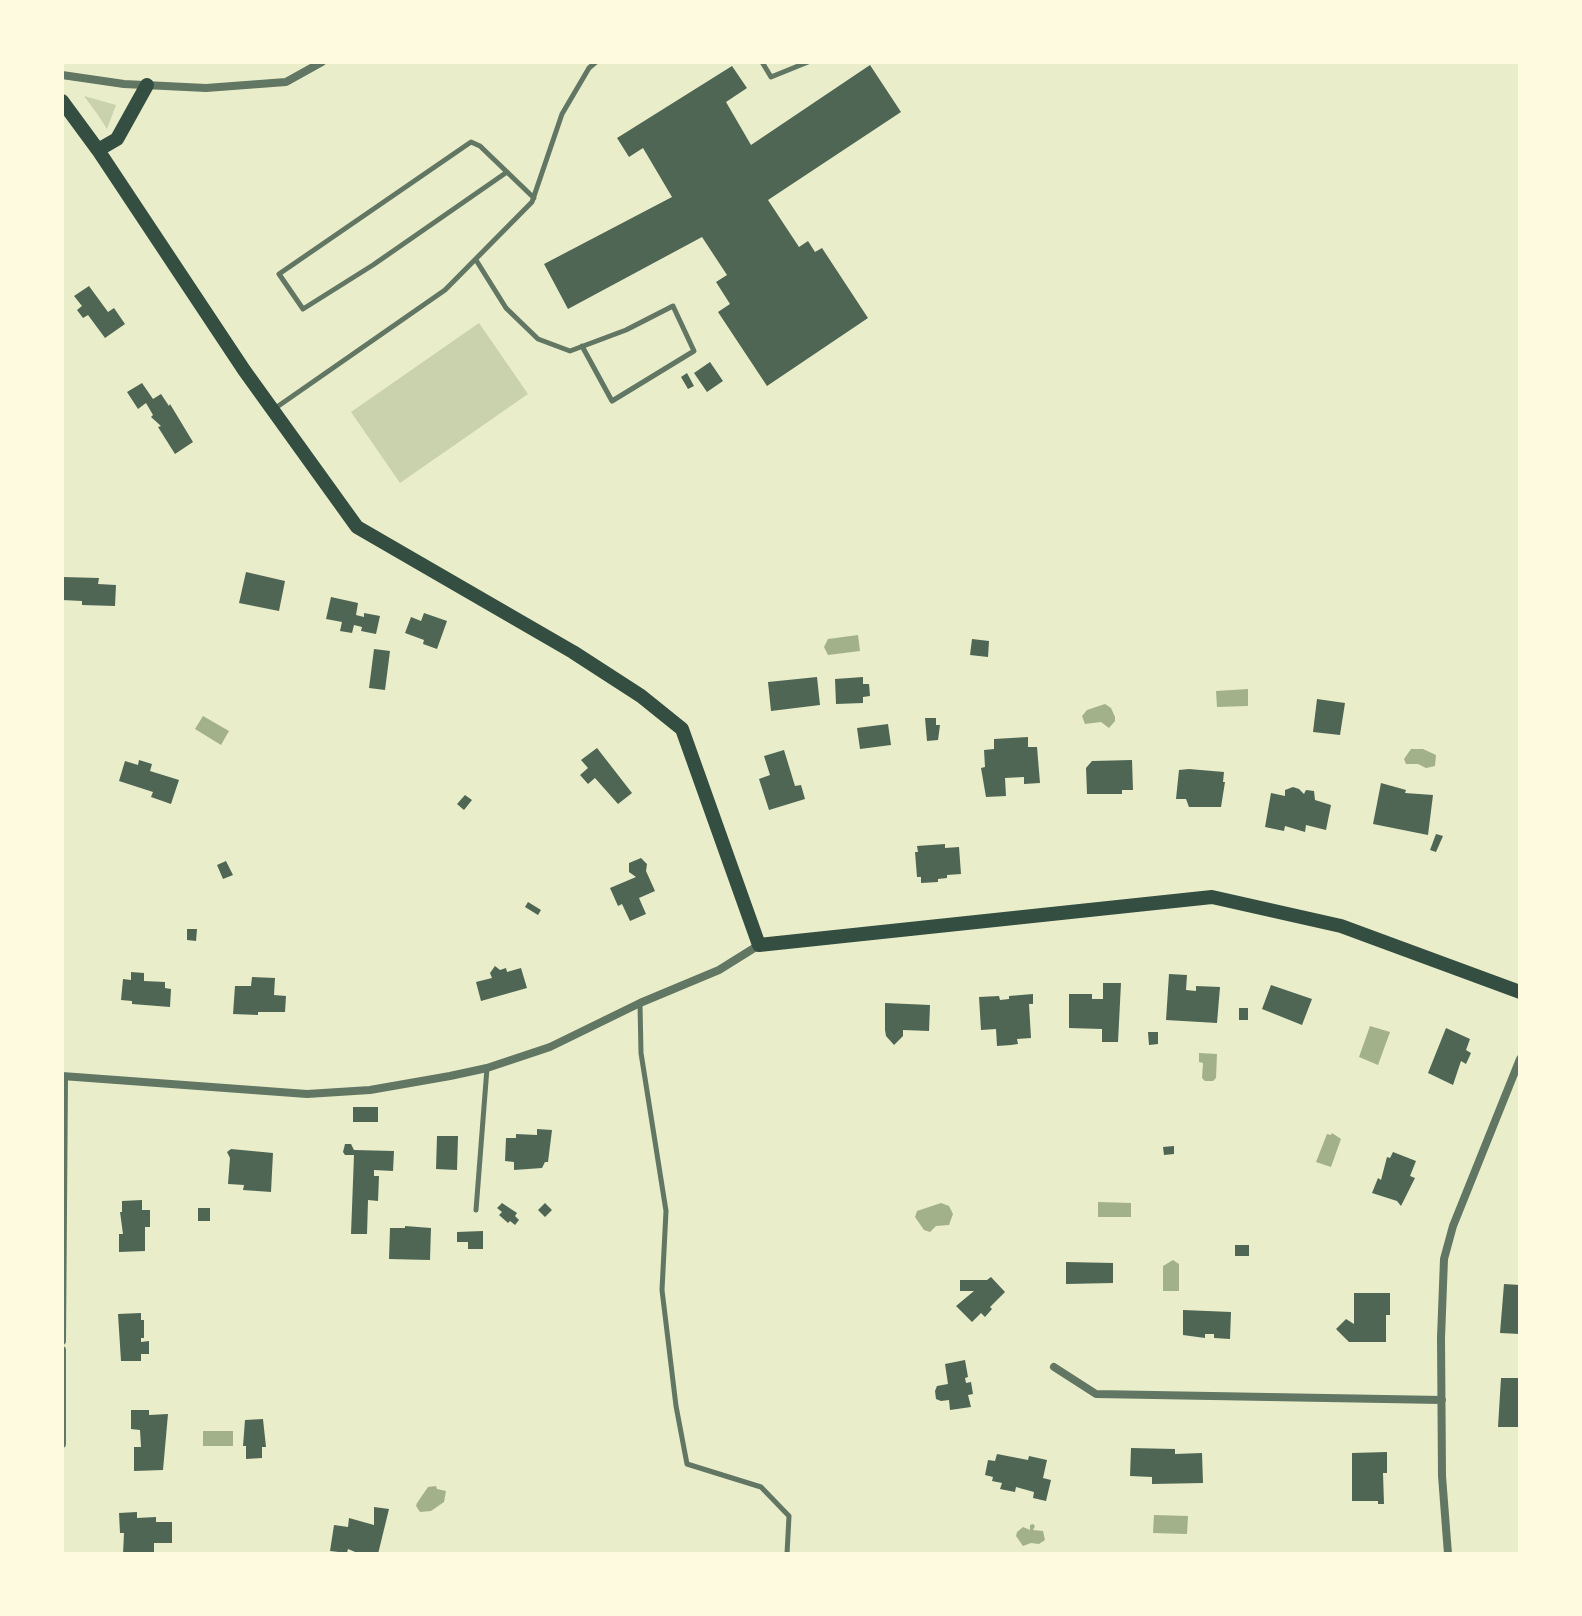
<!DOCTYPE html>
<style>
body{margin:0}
#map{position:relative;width:1582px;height:1616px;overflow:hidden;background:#e9edc9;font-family:Poppins,sans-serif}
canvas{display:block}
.frame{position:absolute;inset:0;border:64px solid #fefae0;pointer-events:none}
</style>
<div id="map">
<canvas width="1582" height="1616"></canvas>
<div class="frame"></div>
</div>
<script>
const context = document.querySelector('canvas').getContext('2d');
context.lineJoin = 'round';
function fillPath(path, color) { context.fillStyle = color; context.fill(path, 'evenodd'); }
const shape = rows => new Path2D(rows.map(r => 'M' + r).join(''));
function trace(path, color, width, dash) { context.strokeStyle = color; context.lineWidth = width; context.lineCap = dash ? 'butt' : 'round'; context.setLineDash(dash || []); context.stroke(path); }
const green = shape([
 [84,96,116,105,107,129,98,115],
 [479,323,528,394,400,483,351,412]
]);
const water = shape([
 [858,635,860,651,828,655,824,647,828,639],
 [1248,689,1248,706,1217,707,1216,691],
 [1105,704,1111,708,1115,717,1115,721,1109,728,1101,722,1085,724,1082,716,1087,710],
 [203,716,229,731,221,745,195,729],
 [1411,749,1423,749,1436,755,1435,766,1426,768,1418,764,1406,764,1404,759],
 [1370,1026,1390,1032,1378,1065,1359,1057],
 [1199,1053,1217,1054,1216,1078,1213,1081,1205,1081,1202,1078,1203,1063,1199,1062],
 [1332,1133,1341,1139,1331,1167,1316,1162,1327,1134,1331,1135],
 [1098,1202,1131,1203,1131,1217,1098,1217],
 [941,1203,949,1206,953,1214,949,1225,936,1226,930,1232,924,1230,915,1217,917,1211],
 [1173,1260,1179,1264,1179,1291,1163,1291,1163,1266],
 [203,1431,233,1431,233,1446,203,1446],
 [436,1486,437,1489,446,1491,444,1502,431,1511,420,1512,416,1506,417,1503,428,1487],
 [1154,1515,1188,1516,1187,1534,1153,1533],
 [1033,1524,1035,1526,1033,1530,1043,1531,1045,1540,1039,1544,1031,1543,1023,1546,1016,1536,1017,1532,1023,1527,1030,1530,1030,1525]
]);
const building = shape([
 [870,65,901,112,768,200,799,247,808,241,815,252,822,248,868,318,767,386,718,312,730,304,716,282,727,275,702,237,568,309,544,264,672,197,643,148,629,157,617,138,732,66,747,88,726,102,751,145],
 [89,286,108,312,114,308,125,324,105,338,88,315,83,318,77,310,82,306,74,296],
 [710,362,723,381,707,392,694,373],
 [687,373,694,386,688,389,681,377],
 [142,383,153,399,161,394,169,406,170,404,193,442,175,454,158,427,161,426,151,417,153,415,146,403,138,409,127,392],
 [246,572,285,581,279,611,239,603],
 [63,577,99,578,98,584,116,585,115,606,82,605,82,601,62,600],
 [331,597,358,603,356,615,364,617,364,613,380,616,376,634,361,631,362,627,354,625,352,633,340,631,342,622,326,619],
 [424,613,447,621,437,649,423,644,424,640,405,633,411,617,421,621],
 [972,639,989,641,988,657,970,655],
 [374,649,390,651,385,690,369,688],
 [817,677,820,705,771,711,768,682],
 [863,677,863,684,869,684,870,696,863,697,863,703,836,704,835,679],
 [1317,699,1345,703,1340,735,1313,732],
 [925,718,936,718,936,725,940,725,938,740,927,741],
 [888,724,891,745,860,749,857,728],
 [1028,737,1028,747,1037,747,1040,783,1024,784,1024,777,1005,778,1006,796,986,797,981,768,985,767,984,750,994,749,994,739],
 [597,748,632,793,618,804,595,778,588,784,580,775,588,768,581,760],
 [784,750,795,786,801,785,805,799,769,810,759,779,770,775,764,756],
 [139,760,152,764,150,771,179,780,171,804,151,797,153,792,119,781,125,761,138,765],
 [1132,760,1133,790,1122,790,1122,794,1087,794,1086,768,1092,761],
 [1189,769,1224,772,1223,782,1225,782,1221,807,1189,807,1186,799,1176,799,1179,770],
 [1381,783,1406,790,1405,793,1433,795,1428,835,1373,824],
 [1293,787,1299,789,1304,794,1306,790,1314,791,1315,800,1331,805,1326,830,1306,825,1305,832,1285,826,1284,831,1265,827,1271,793,1285,796,1285,790],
 [465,795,472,800,464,810,457,804],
 [1436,834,1443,836,1436,852,1430,850],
 [945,844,945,848,959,847,961,874,947,875,947,878,938,879,938,882,921,883,921,877,917,877,915,852,918,852,917,846],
 [641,858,647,864,646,871,655,891,639,898,646,914,630,921,622,904,618,906,610,888,636,877,629,872,629,863],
 [226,861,233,875,223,879,217,865],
 [528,902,541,910,538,915,525,907],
 [187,929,197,929,196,941,187,940],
 [495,966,500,970,506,968,507,972,521,968,527,988,481,1001,476,982,492,978,490,973],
 [131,972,144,973,144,981,165,982,165,988,171,989,170,1007,132,1004,132,1001,121,1000,123,979,131,980],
 [1169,974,1187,975,1186,990,1196,991,1196,986,1220,987,1217,1023,1166,1020],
 [252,977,275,978,274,995,286,996,285,1012,258,1012,258,1015,233,1014,235,986,251,986],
 [1103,983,1121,983,1118,1042,1102,1042,1102,1029,1069,1028,1069,994,1092,994,1092,999,1103,999],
 [1271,985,1312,999,1302,1025,1262,1009],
 [1033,994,1033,1004,1029,1004,1031,1038,1017,1039,1018,1044,1011,1045,997,1046,996,1029,981,1030,979,997,999,996,1000,1000,1009,999,1009,996],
 [885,1003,930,1005,929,1031,903,1030,903,1036,894,1045,886,1036,885,1030],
 [1239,1008,1248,1008,1248,1020,1239,1020],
 [1446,1028,1470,1039,1466,1050,1471,1053,1466,1064,1461,1061,1453,1085,1428,1073],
 [1148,1032,1158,1032,1158,1044,1149,1045],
 [353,1107,378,1107,378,1122,353,1122],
 [537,1129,552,1130,548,1162,545,1162,542,1168,514,1170,514,1162,505,1161,506,1138,516,1138,516,1134,537,1135],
 [437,1136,458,1136,457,1170,436,1169],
 [345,1144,351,1144,354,1150,394,1151,393,1171,374,1170,374,1176,379,1176,378,1201,368,1200,367,1234,351,1234,354,1155,345,1155,343,1152],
 [1174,1146,1174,1154,1164,1155,1163,1147],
 [231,1149,273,1153,271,1192,243,1190,244,1185,228,1184,230,1158,227,1152],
 [1393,1152,1416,1161,1410,1176,1415,1178,1401,1206,1397,1201,1372,1193,1378,1178,1381,1180,1387,1157,1390,1158],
 [142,1200,142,1210,150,1210,150,1227,145,1227,145,1251,119,1252,119,1234,123,1234,120,1212,122,1212,122,1201],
 [502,1203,517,1213,515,1216,519,1220,515,1225,510,1221,508,1223,499,1215,502,1212,497,1208],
 [545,1203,552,1210,545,1217,538,1210],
 [198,1208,210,1208,210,1221,198,1221],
 [405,1226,431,1228,430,1260,389,1259,390,1228,405,1228],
 [483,1231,483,1249,468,1249,468,1242,457,1242,457,1232],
 [1235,1245,1249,1245,1249,1256,1235,1256],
 [1066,1262,1113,1263,1113,1283,1066,1284],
 [991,1277,1005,1292,990,1307,992,1309,985,1317,981,1313,972,1322,956,1306,974,1291,960,1291,960,1280,987,1280],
 [1504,1284,1520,1285,1520,1334,1500,1333],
 [1354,1293,1390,1293,1390,1315,1386,1315,1386,1342,1349,1342,1336,1329,1346,1319,1354,1324],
 [1183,1310,1231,1312,1230,1339,1214,1338,1214,1334,1205,1334,1205,1338,1183,1335],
 [141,1313,141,1320,144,1320,144,1338,141,1338,141,1342,149,1341,149,1354,141,1354,141,1361,121,1361,118,1314],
 [965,1360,968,1377,965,1378,966,1383,971,1382,973,1394,968,1395,971,1407,950,1410,949,1400,941,1401,936,1399,935,1391,937,1386,948,1384,945,1364],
 [1501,1378,1520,1378,1520,1427,1498,1427],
 [131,1410,149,1410,149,1415,168,1414,163,1470,134,1471,134,1447,141,1447,140,1430,131,1429],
 [263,1419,266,1447,262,1447,262,1458,246,1459,246,1446,243,1446,245,1420],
 [1131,1448,1175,1449,1175,1454,1202,1453,1203,1483,1152,1484,1152,1477,1130,1476],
 [1387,1452,1387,1473,1383,1473,1384,1504,1378,1504,1378,1501,1352,1501,1352,1453],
 [997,1454,1028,1460,1029,1456,1047,1460,1043,1478,1051,1480,1046,1501,1033,1498,1034,1492,1016,1487,1015,1492,1000,1489,1002,1483,992,1481,993,1477,985,1475,988,1460,995,1461],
 [374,1507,389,1509,378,1554,360,1554,348,1549,347,1553,330,1551,334,1525,348,1527,349,1518,374,1525],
 [137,1512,137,1518,156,1517,156,1522,172,1522,172,1543,154,1543,154,1554,123,1554,124,1533,120,1533,119,1513]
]);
const service = shape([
 [762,62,771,77,808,62],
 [507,172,373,265,303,309,279,274,471,142,480,146,534,198],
 [476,260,506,308,538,339,570,351,626,330,673,306,694,351,612,401,582,346],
 [274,409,445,290,532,202,562,114,589,68,596,62],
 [640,1004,641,1053,666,1211,662,1290,676,1406,687,1464,761,1487,789,1516,787,1554],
 [476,1210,487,1068]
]);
const minor = shape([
 [62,75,124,84,206,88,286,82,322,62],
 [62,1076,307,1094,370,1090,450,1076,487,1068,550,1047,640,1003,719,970,759,945],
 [62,1341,64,1077],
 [62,1350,62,1444],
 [1054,1367,1096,1394,1442,1400],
 [1448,1554,1442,1476,1441,1338,1444,1259,1453,1226,1520,1059]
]);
const secondary = shape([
 [62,101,98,150,244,370,357,527,573,652,641,696,682,729,759,945,1212,897,1341,926,1520,992],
 [98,150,117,139,147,85]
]);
fillPath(green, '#cad2ad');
fillPath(water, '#a3b18a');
fillPath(building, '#4f6655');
trace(service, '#617663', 5);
trace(minor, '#617663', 8);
trace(secondary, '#344e41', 14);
</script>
